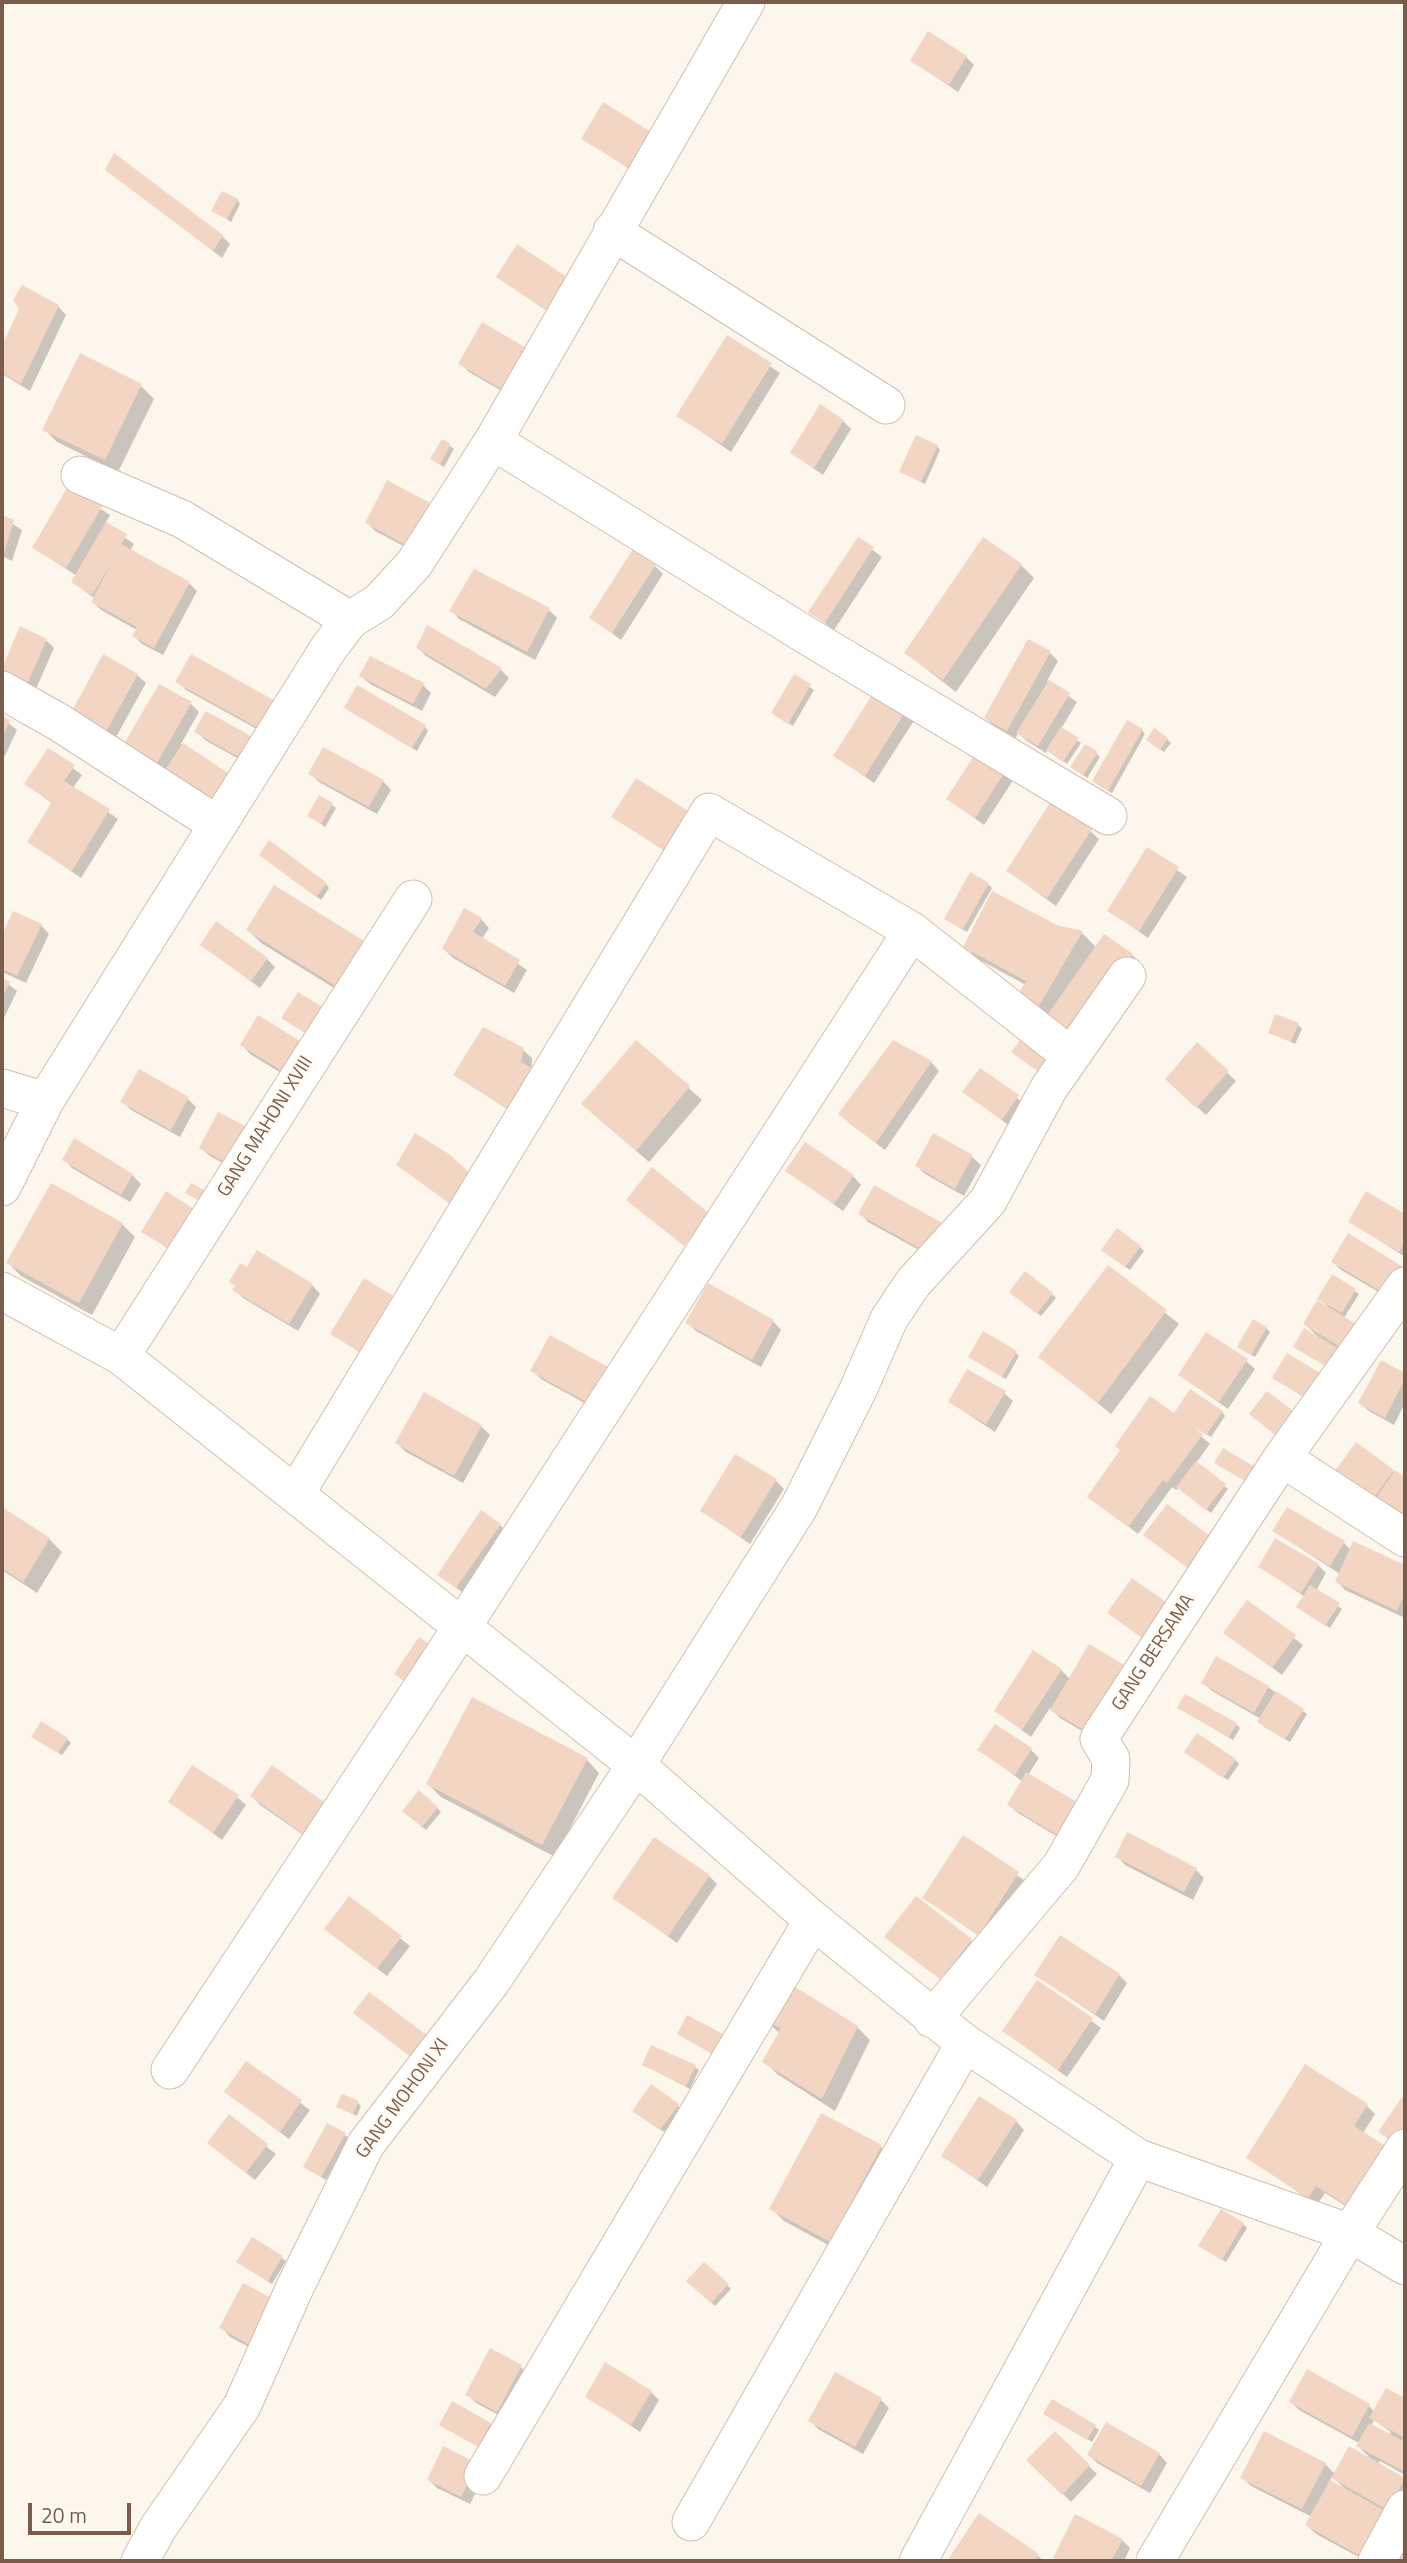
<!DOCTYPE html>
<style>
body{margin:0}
#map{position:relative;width:1407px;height:2563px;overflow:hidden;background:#fdf6ec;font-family:"Titillium Web",sans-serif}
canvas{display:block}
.frame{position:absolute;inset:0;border:4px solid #7a5c4d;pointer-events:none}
.scale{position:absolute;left:28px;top:2503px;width:103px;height:32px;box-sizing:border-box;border:4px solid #7a5c4d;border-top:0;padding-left:9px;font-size:21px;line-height:24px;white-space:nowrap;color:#7a5c4d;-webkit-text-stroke:5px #fffaf3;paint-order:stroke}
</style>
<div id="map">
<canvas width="1407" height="2563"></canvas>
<div class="frame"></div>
<div class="scale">20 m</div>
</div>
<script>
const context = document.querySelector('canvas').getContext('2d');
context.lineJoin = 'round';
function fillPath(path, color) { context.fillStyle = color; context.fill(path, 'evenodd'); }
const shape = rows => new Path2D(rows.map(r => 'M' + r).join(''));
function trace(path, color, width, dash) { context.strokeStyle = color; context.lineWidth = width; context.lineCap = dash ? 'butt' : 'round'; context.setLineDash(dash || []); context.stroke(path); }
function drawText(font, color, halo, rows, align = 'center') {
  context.font = font + ' "Titillium Web",sans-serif'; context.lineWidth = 6; context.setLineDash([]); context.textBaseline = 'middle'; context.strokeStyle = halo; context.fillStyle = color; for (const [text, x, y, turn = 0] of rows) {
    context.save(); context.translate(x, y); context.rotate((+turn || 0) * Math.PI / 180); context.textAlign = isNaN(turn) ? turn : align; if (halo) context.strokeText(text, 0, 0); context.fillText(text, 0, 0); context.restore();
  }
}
const shadow = shape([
 [966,57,974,65,958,92,912,61],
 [603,105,643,178,583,138],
 [107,169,222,236,230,244,222,258],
 [237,200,240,204,231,222,213,210],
 [498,277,581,291,561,321],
 [58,306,66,315,30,391,2,374,2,350,21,309],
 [727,337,780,373,731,452,679,416],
 [529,351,514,398,469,372,460,363],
 [141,386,154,399,118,472,57,442,44,429],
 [843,421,851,429,823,475,792,453],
 [450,446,454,449,444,467,432,459],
 [937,446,940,450,925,484,901,472],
 [388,483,422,556,375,531,367,522],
 [69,488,110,515,105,524,134,544,130,551,189,583,197,591,163,655,142,644,134,636,137,630,101,610,93,602,94,598,73,582,77,576,34,548],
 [2,517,22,530,12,561,2,556],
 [858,539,882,557,834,630,811,612],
 [1021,565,1034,578,956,692,906,653],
 [655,566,663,574,621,640,592,618],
 [451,610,549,610,557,618,535,660,459,619],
 [428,627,501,670,509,678,495,697,426,656,418,648],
 [46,640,54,648,32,698,7,688],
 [1050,653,1058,661,1047,681,1077,702,1061,729,1081,743,1067,764,1048,750,1046,753,1027,741,1018,733,1016,738,994,726,986,718],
 [191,657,271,737,186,690,178,681],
 [137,675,146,683,111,746,78,728],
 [361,676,423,685,431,693,422,711,370,684],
 [794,676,814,690,793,726,777,716],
 [876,691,915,719,874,783,835,756],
 [191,704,199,712,181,744,232,778,222,814,132,757],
 [350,711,425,727,428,731,417,751],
 [207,714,260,771,205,740,197,732],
 [2,718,17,730,2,762],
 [1142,730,1145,734,1112,793,1098,785],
 [1167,739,1171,743,1164,752,1152,744],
 [49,750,82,775,73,788,118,819,81,878,29,842,53,804,27,784],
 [1097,754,1100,757,1087,778,1076,770],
 [1006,771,1014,779,984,825,948,799],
 [310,773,383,781,391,790,377,814,319,782],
 [332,805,336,808,325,827,310,816],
 [692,816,678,860,614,817],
 [1090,831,1099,839,1056,906,1008,871],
 [1148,850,1187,877,1148,938,1109,910],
 [265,858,326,884,329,888,321,900],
 [988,884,992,888,967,932,950,922],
 [274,888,360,1004,261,943,248,930],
 [14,913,41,925,49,934,26,983,2,972,2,940],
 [481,919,489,928,482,939,527,970,514,993,453,958,444,949],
 [1056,927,1082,933,1096,947,1132,955,1140,963,1079,1051,1052,1032,1026,985,978,959,965,946],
 [202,945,267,959,275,967,260,988],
 [2,979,17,991,2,1022],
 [1298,1025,1302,1029,1295,1044,1270,1032],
 [637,1043,702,1100,649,1162,597,1117],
 [242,1045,307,1048,299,1084,250,1054],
 [1197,1045,1236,1081,1206,1115,1175,1087],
 [523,1050,532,1058,530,1124,455,1075],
 [931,1062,939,1071,885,1150,848,1122],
 [980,1070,1026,1105,1011,1127,964,1092],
 [188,1099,196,1107,180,1137,131,1110,123,1102],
 [219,1115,243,1174,210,1156,201,1148],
 [416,1135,464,1214,398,1165],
 [934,1135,972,1157,981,1165,964,1196,925,1174,917,1166],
 [64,1159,132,1175,141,1184,130,1202,72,1168],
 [788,1171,853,1176,861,1185,843,1211],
 [166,1193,187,1261,143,1232],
 [1367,1193,1405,1216,1405,1257,1351,1222],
 [860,1213,943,1225,937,1260,868,1222],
 [122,1224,135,1237,92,1315,21,1276,8,1263],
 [1140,1247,1144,1251,1130,1270,1107,1254],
 [1333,1262,1405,1270,1403,1306,1341,1270],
 [1108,1267,1179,1324,1111,1414,1041,1357],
 [1332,1277,1359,1294,1344,1318,1343,1376,1295,1347,1318,1337,1305,1324,1328,1307,1320,1299],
 [364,1280,383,1368,332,1333],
 [312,1285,320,1294,298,1331,243,1298,235,1290],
 [1052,1294,1056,1298,1041,1316,1015,1296],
 [773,1321,781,1330,761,1367,696,1331,688,1323],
 [1266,1328,1270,1332,1255,1357,1243,1350],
 [551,1337,599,1411,541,1379,532,1370],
 [1016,1353,1019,1356,1006,1379,974,1360],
 [1246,1361,1255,1369,1228,1409,1180,1375],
 [1381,1363,1405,1375,1405,1403,1394,1425,1369,1411,1360,1403],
 [1274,1378,1338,1389,1325,1411],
 [1004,1393,1013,1401,995,1432,950,1402],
 [424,1395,481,1426,490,1435,463,1483,406,1452,397,1443],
 [1222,1412,1225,1416,1211,1437,1193,1425,1192,1428,1210,1444,1196,1463,1228,1489,1211,1513,1179,1487,1176,1490,1172,1487,1138,1534,1089,1496,1180,1420],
 [1393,1471,1405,1479,1405,1534,1329,1482],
 [776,1481,784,1489,750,1544,702,1511],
 [2,1509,49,1539,62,1552,37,1593,2,1570],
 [500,1525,508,1533,466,1595,439,1575],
 [1274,1531,1344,1543,1351,1550,1354,1543,1405,1567,1405,1618,1345,1590,1337,1581,1340,1574],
 [1318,1565,1326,1573,1316,1591,1342,1609,1330,1628,1302,1610,1305,1597,1260,1566],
 [1247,1603,1303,1645,1282,1675,1226,1633],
 [1061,1670,1070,1679,1106,1745,1060,1718,1050,1708,1031,1737,996,1711],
 [1203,1683,1268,1687,1307,1714,1290,1742,1263,1726,1261,1719,1212,1691],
 [1179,1708,1236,1724,1240,1728,1233,1740],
 [67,1739,71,1743,62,1755,37,1740],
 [980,1750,1031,1750,1039,1758,1028,1775,1078,1849,1018,1813,1009,1805,1023,1782],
 [1190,1756,1235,1760,1239,1764,1228,1780],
 [587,1760,599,1773,555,1857,441,1797,428,1784],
 [252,1796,327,1806,315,1843,260,1805],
 [237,1797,246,1805,222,1840,170,1801],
 [437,1808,441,1812,426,1830,408,1815],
 [963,1838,1027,1882,988,1942,924,1898],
 [1117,1856,1196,1870,1204,1878,1193,1900,1125,1865],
 [709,1876,717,1884,677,1943,615,1898],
 [349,1898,410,1946,387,1976,326,1929],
 [887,1937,971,1941,979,1949,950,1987],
 [1036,1975,1119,1975,1127,1983,1104,2021],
 [1037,1982,1101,2028,1067,2077,1004,2031],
 [768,2022,857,2027,870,2040,835,2111,777,2074,765,2061,780,2034],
 [246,2063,310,2110,289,2139,226,2092],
 [644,2065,695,2067,699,2070,690,2089],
 [358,2103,361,2106,357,2116,338,2107],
 [677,2105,681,2109,664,2132,638,2114],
 [1367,2106,1375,2114,1363,2133,1368,2220,1325,2193,1317,2205,1248,2158],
 [229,2117,276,2154,255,2180,209,2143],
 [1016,2121,1024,2130,987,2187,943,2156],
 [345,2135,349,2138,326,2180,305,2167],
 [881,2147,893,2160,843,2253,784,2221,772,2209],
 [1243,2224,1247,2228,1226,2262,1204,2249],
 [282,2258,286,2261,272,2284,242,2265],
 [704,2264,731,2289,715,2306,689,2281],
 [280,2304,266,2356,230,2337,222,2328],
 [521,2367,529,2375,506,2419,476,2403,467,2394],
 [1387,2390,1405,2400,1405,2475,1380,2461,1378,2464,1405,2480,1405,2501,1396,2517,1382,2510,1366,2561,1316,2534,1307,2525,1312,2517,1251,2486,1242,2477,1325,2464,1335,2474,1371,2459,1358,2446,1359,2443,1299,2410,1291,2402,1369,2406,1375,2412],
 [1374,2420,1391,2432,1389,2435,1371,2426],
 [1332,2476,1346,2490,1345,2491,1329,2482],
 [651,2392,659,2400,640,2432,587,2396],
 [881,2400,889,2408,863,2454,818,2429,810,2420],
 [1046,2414,1095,2427,1099,2430,1092,2442],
 [490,2424,494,2428,482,2449,441,2425],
 [1055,2433,1097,2474,1071,2502,1029,2460],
 [1159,2454,1167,2463,1150,2493,1097,2463,1089,2455],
 [485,2474,470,2504,437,2488,429,2480],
 [979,2516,1038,2556,1044,2561,954,2561,951,2558],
 [1122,2540,1130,2548,1124,2561,1059,2561,1055,2557]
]);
const building = shape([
 [928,31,967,56,949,85,910,61],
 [603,102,656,135,634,171,581,139],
 [114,153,223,235,213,251,105,170],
 [222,191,238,199,227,219,211,211],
 [517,244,573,281,552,314,496,277],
 [22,285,59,305,21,384,2,373,2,346,19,309,13,300],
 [482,322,530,350,505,391,458,364],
 [727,335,772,363,722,444,676,416],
 [80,353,142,384,105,460,42,430],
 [820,404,844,420,814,468,790,453],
 [916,435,938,445,921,482,899,472],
 [442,439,451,444,440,465,430,459],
 [387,480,436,506,413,549,365,523],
 [68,486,103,505,66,568,32,548],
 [2,515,14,520,4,553,2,552],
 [106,522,127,534,121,544,190,582,154,648,132,636,137,627,91,602,113,560,92,595,71,582],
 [858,537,874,547,825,623,808,612],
 [983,537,1022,564,943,680,904,653],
 [633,549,656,564,612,633,589,618],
 [474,569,550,608,527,652,449,611],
 [427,625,502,668,486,689,416,648],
 [20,626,47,639,24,691,2,682,2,668],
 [1028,639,1051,651,1007,731,984,718],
 [103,654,138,674,102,739,67,720],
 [191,654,277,702,262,730,175,682],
 [370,656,424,683,413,704,359,676],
 [794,674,811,684,788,724,771,713],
 [1049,680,1070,693,1038,746,1016,733],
 [159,684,192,702,154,768,121,749],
 [357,685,426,725,412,748,344,708],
 [876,689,907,709,865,776,833,756],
 [206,711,263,743,251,764,194,732],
 [2,716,10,720,2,737],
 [1127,720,1143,729,1108,791,1092,781],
 [1061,727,1079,738,1063,762,1046,750],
 [1154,728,1168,738,1160,750,1146,740],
 [183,743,234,777,213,807,163,773],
 [1085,744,1098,752,1083,775,1070,767],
 [323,747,384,780,369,807,308,774],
 [48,748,75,765,64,781,110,809,72,871,27,842,52,802,24,784],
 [978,750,1007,769,975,818,946,799],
 [636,778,693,814,669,853,611,817],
 [319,795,333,803,321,824,307,816],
 [1050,803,1092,829,1047,898,1006,871],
 [269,840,327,883,316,897,259,855],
 [1147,847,1179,867,1139,931,1107,911],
 [970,872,989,883,963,929,944,919],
 [274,885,374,947,347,993,246,930],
 [992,891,1057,925,1083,931,1036,1011,1016,998,1026,981,963,947],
 [464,908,482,918,473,932,520,960,505,986,442,949],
 [13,911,42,924,17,976,2,969,2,935],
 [216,921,268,958,251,981,200,945],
 [1104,934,1133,954,1070,1044,1041,1024],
 [2,978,10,982,2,998],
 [298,992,329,1011,313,1038,281,1018],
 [1275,1014,1299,1023,1291,1042,1268,1033],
 [258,1015,308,1046,290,1076,240,1045],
 [483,1027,524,1048,521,1062,536,1070,521,1117,453,1075],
 [1021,1039,1047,1058,1037,1071,1011,1052],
 [636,1040,690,1086,636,1151,581,1104],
 [893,1040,932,1061,876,1143,838,1114],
 [1197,1042,1229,1071,1196,1108,1165,1079],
 [980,1068,1019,1095,1002,1120,962,1092],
 [139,1069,189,1097,171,1130,120,1102],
 [218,1112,253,1130,234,1167,199,1148],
 [415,1133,449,1154,473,1176,455,1207,396,1165],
 [933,1133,973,1155,955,1189,915,1166],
 [74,1138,133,1174,121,1195,62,1160],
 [805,1142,854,1175,834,1204,785,1171],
 [652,1167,710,1214,684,1246,626,1200],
 [51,1183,123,1223,79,1303,6,1263],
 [191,1183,206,1191,200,1201,185,1193],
 [874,1185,944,1224,928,1253,858,1214],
 [166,1191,202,1214,178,1254,141,1232],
 [1366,1191,1405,1214,1405,1241,1399,1252,1348,1222],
 [1117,1228,1141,1246,1125,1267,1101,1250],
 [1348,1233,1405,1268,1405,1280,1394,1299,1331,1262],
 [257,1250,313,1284,289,1324,232,1290,235,1286,229,1282,240,1263,247,1267],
 [1108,1265,1167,1310,1098,1403,1038,1357],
 [1025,1271,1053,1293,1037,1314,1009,1292],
 [1332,1274,1356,1289,1342,1313,1317,1299],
 [364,1278,408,1305,374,1361,330,1334],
 [708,1283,774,1320,752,1360,685,1323],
 [1317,1300,1369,1332,1355,1356,1303,1324],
 [1253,1319,1267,1327,1251,1355,1237,1347],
 [1304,1328,1349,1355,1339,1374,1293,1347],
 [983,1331,1017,1351,1002,1377,968,1357],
 [1206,1332,1248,1359,1219,1402,1178,1375],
 [550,1335,610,1368,590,1404,530,1371],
 [1287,1353,1330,1379,1316,1404,1272,1378],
 [1381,1360,1405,1373,1405,1379,1385,1418,1358,1403],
 [967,1369,1006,1391,986,1424,948,1402],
 [1190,1389,1223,1411,1206,1435,1189,1423,1203,1434,1167,1483,1163,1480,1128,1527,1087,1497,1120,1450,1115,1446,1150,1396,1174,1413],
 [1267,1391,1301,1417,1283,1441,1249,1414],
 [424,1392,482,1425,454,1476,395,1443],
 [1356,1442,1394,1470,1365,1510,1327,1482],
 [1223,1448,1255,1467,1247,1482,1214,1463],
 [735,1454,777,1479,741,1537,700,1511],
 [1196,1461,1226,1484,1206,1510,1176,1487],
 [1395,1470,1405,1477,1405,1533,1369,1509],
 [1167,1504,1213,1538,1189,1569,1143,1535],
 [2,1507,50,1538,23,1582,2,1568],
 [1287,1507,1345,1541,1330,1566,1272,1531],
 [481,1510,501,1524,456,1588,437,1575],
 [1275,1538,1319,1564,1301,1593,1258,1567],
 [1353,1541,1405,1565,1405,1593,1397,1611,1335,1582],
 [1132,1578,1180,1612,1155,1647,1107,1613],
 [1310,1585,1340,1603,1325,1626,1296,1607],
 [1247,1600,1296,1635,1272,1668,1223,1633],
 [419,1637,439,1651,414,1688,394,1674],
 [1089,1644,1136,1672,1097,1738,1050,1710],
 [1033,1650,1062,1669,1022,1730,994,1711],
 [1216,1656,1269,1686,1254,1713,1201,1683],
 [1276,1691,1304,1709,1285,1739,1257,1722],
 [1185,1694,1237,1723,1229,1737,1177,1708],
 [472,1697,588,1758,542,1845,426,1784],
 [41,1721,68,1738,58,1753,31,1737],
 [995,1724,1032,1748,1015,1775,977,1750],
 [1197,1733,1236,1759,1223,1778,1184,1752],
 [192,1765,239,1795,213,1833,168,1802],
 [272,1765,328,1805,306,1836,250,1796],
 [1026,1772,1089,1809,1069,1842,1007,1805],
 [419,1790,438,1807,422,1827,402,1811],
 [1127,1832,1197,1868,1184,1892,1115,1857],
 [963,1835,1019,1872,979,1935,922,1898],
 [654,1837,710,1875,668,1936,612,1898],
 [349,1896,402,1936,377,1969,324,1929],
 [916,1896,972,1939,941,1980,884,1937],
 [1060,1935,1120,1974,1095,2014,1034,1975],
 [1037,1980,1093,2018,1058,2070,1002,2031],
 [787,1982,858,2026,822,2099,762,2062,781,2028,766,2022],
 [369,1992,436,2042,420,2064,353,2013],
 [687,2015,725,2035,714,2055,677,2034],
 [651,2045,696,2065,686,2086,642,2065],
 [246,2061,302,2100,280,2132,224,2092],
 [1305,2064,1368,2104,1354,2126,1397,2153,1359,2213,1316,2186,1308,2198,1246,2158],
 [651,2084,679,2104,660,2130,632,2111],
 [1405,2093,1405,2141,1401,2147,1378,2132],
 [342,2094,359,2101,353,2114,336,2107],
 [979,2096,1017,2120,978,2180,941,2156],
 [821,2113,882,2145,830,2242,769,2209],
 [229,2114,268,2144,246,2173,207,2143],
 [327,2123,346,2133,321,2177,303,2167],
 [1221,2209,1244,2223,1222,2260,1198,2246],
 [252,2237,283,2256,268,2281,236,2262],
 [704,2262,729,2284,711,2303,686,2281],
 [243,2283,281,2303,257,2349,219,2328],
 [490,2348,522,2365,497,2412,465,2395],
 [605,2362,652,2391,631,2425,585,2397],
 [1307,2369,1370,2404,1352,2437,1289,2402],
 [835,2372,882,2398,855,2447,808,2421],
 [1386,2388,1405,2398,1405,2438,1369,2418],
 [1052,2399,1096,2425,1087,2440,1043,2414],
 [452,2401,491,2423,478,2447,439,2425],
 [1106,2422,1160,2453,1141,2486,1087,2455],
 [1369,2423,1405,2442,1405,2472,1356,2446],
 [1055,2431,1090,2465,1062,2495,1026,2460],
 [1264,2431,1326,2463,1302,2509,1240,2478],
 [443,2446,478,2464,461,2497,427,2480],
 [1349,2446,1405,2478,1388,2510,1331,2478],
 [1330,2480,1385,2511,1360,2556,1305,2525],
 [979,2513,1039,2554,1035,2561,953,2561,949,2558],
 [1075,2514,1123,2539,1111,2561,1059,2561,1053,2558],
 [1405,2543,1405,2561,1394,2561]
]);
const minor = shape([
 [612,231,886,405],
 [493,441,809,637,1108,816],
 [80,475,182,519,350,620],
 [2,690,60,723,218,825],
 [2,1088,45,1101],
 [2,1187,45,1101,328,649,350,620,379,602,414,564,493,441,746,2],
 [2,1291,121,1356,636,1765,813,1920,965,2043,1138,2158,1350,2233,1405,2266],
 [121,1356,413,899],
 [1282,1458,1405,1538],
 [296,1493,709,812,912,931,1071,1056],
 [932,2019,1061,1866,1110,1780,1111,1759,1099,1739,1101,1735,1282,1458,1405,1286],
 [170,2070,462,1627,912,931],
 [483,2476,813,1920],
 [691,2522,965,2043],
 [140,2561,158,2528,242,2406,296,2285,366,2144,491,1982,636,1765,799,1507,858,1390,889,1319,913,1283,988,1201,1049,1088,1127,976],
 [918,2561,1138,2158],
 [1155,2561,1350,2233,1405,2148],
 [1377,2561,1405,2509]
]);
const streetNames = [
 ["GANG MAHONI XVIII",266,1127,-58],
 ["GANG BERSAMA",1154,1653,-57],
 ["GANG MOHONI XI",403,2099,-54]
];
fillPath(shadow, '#0003');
fillPath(building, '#f3d5c3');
trace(minor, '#d1beb0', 39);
trace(minor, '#fff', 37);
drawText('19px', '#7a5c4d', '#fffaf3', streetNames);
</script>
